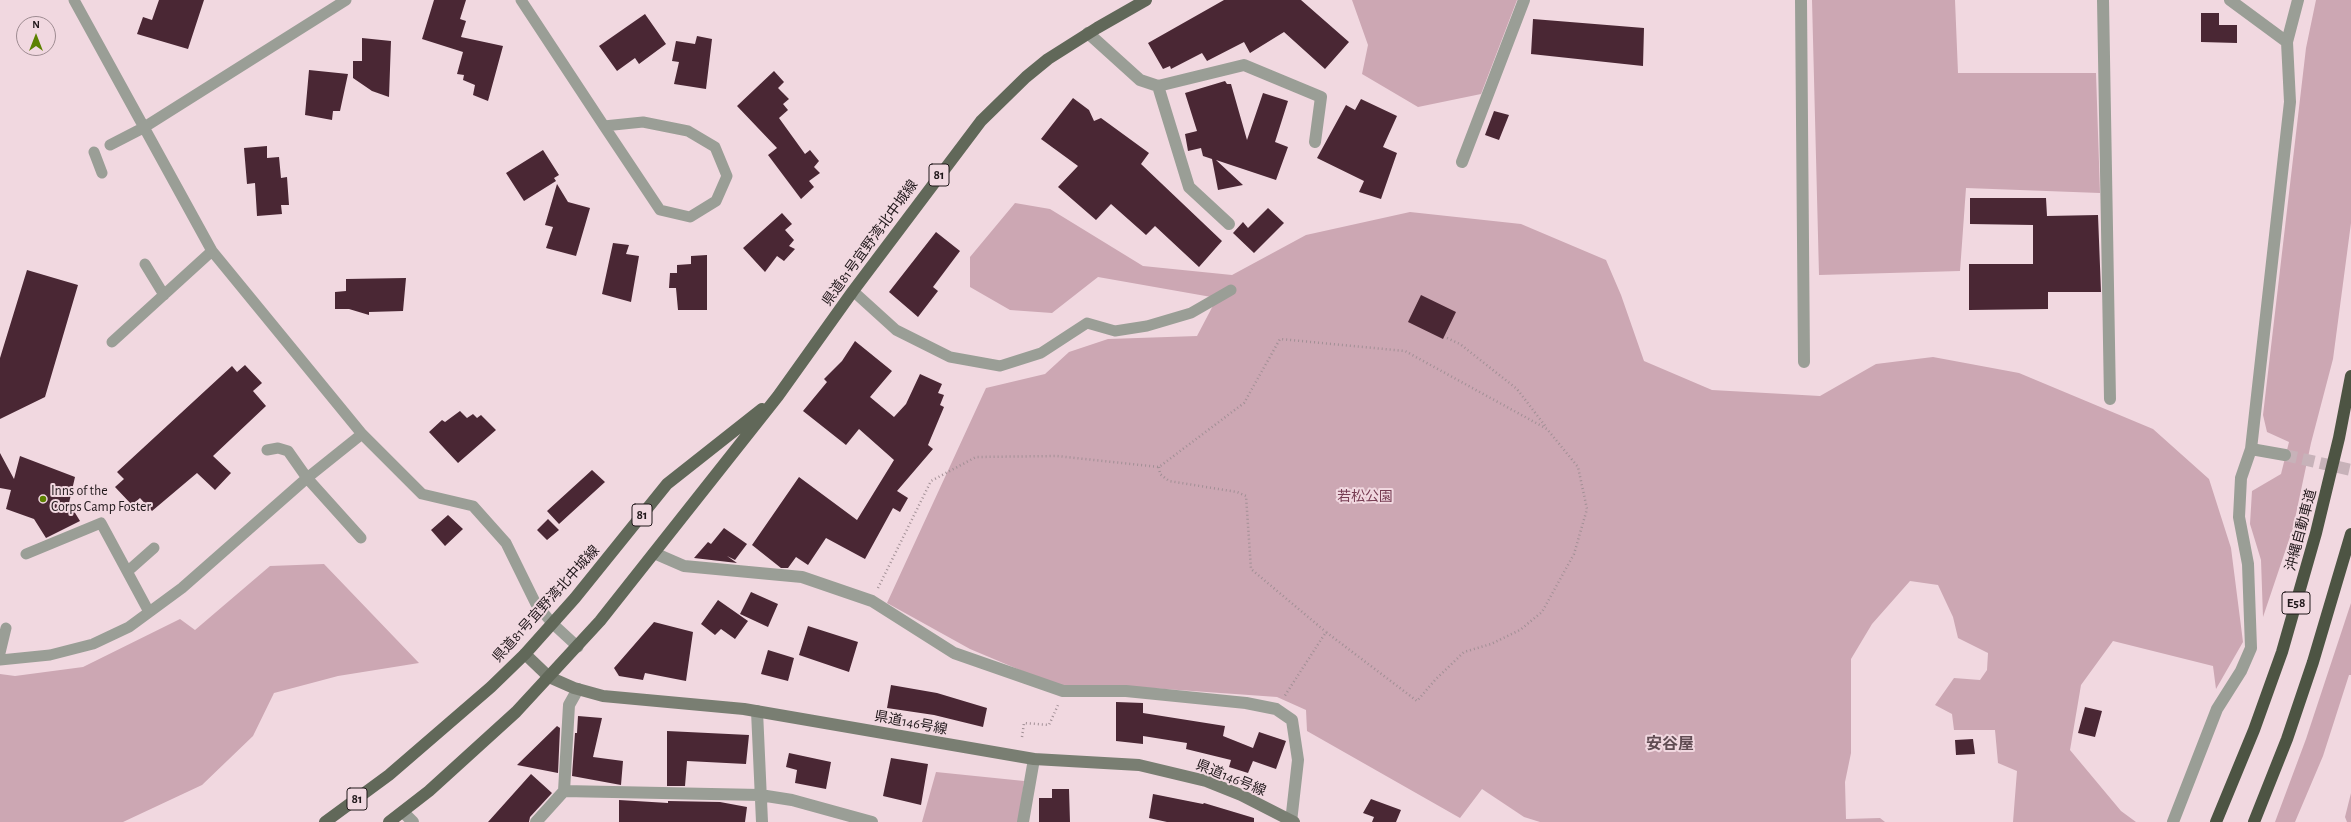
<!DOCTYPE html>
<meta charset="utf-8">
<style>
body{margin:0}
#map{position:relative;width:2351px;height:822px;overflow:hidden;background:#f1d8e0;font-family:"Alegreya Sans",sans-serif}
canvas{display:block}
.north{position:absolute;left:16px;top:16px;width:40px;height:40px;box-sizing:border-box;background:#f1d8e0;border:1px solid #9e8b91;border-radius:50%;rotate:0deg;font-size:11px;font-weight:700;line-height:16px;text-align:center;color:#21181b}
.north::after{content:'';display:block;margin:auto;width:14px;height:18px;background:#5c8100;clip-path:polygon(50% 0,100% 100%,50% 72%,0 100%)}
</style>
<div id="map">
<canvas width="2351" height="822"></canvas>
<div class="north">N</div>
</div>
<script>
const context = document.querySelector('canvas').getContext('2d');
context.lineJoin = 'round';
function fillPath(path, color) { context.fillStyle = color; context.fill(path, 'evenodd'); }
const shape = rows => new Path2D(rows.map(r => 'M' + r).join(''));
function trace(path, color, width, dash) { context.strokeStyle = color; context.lineWidth = width; context.lineCap = dash ? 'butt' : 'round'; context.setLineDash(dash || []); context.stroke(path); }
function drawText(font, color, halo, rows, align = 'center') {
  context.font = font + ' "Alegreya Sans","Noto Sans JP",sans-serif'; context.lineWidth = 4; context.setLineDash([]); context.textBaseline = 'middle'; context.strokeStyle = halo; context.fillStyle = color; for (const [text, x, y, turn = 0] of rows) {
    context.save(); context.translate(x, y); context.rotate((+turn || 0) * Math.PI / 180); context.textAlign = isNaN(turn) ? turn : align; if (halo) context.strokeText(text, 0, 0); context.fillText(text, 0, 0); context.restore();
  }
}
const green = shape([
 [1352,0,1517,0,1481,94,1418,107,1362,74,1368,45],
 [1812,0,1955,0,1958,73,2096,73,2100,193,1966,188,1960,271,1819,275],
 [2316,0,2351,0,2351,223,2333,359,2311,443,2293,528,2263,617,2261,560,2250,524,2252,491,2281,474,2289,442,2267,432,2263,415,2306,48],
 [1015,203,1050,209,1143,266,1232,275,1306,235,1410,212,1521,224,1606,260,1621,295,1644,361,1712,390,1820,396,1876,364,1933,357,2019,373,2153,429,2209,479,2231,548,2243,642,2216,689,2213,666,2113,641,2081,685,2070,750,2121,811,2136,822,2013,822,2017,771,1998,763,1995,730,1954,730,1952,714,1935,705,1954,678,1980,680,1987,670,1988,653,1958,638,1953,617,1938,585,1910,581,1872,624,1851,659,1851,753,1845,782,1846,819,1880,818,1885,822,1540,822,1524,817,1482,789,1460,818,1307,731,1306,710,1277,697,1122,686,1058,686,970,649,887,603,986,388,1045,374,1069,352,1108,339,1197,336,1217,298,1098,277,1052,313,1010,310,970,287,970,257],
 [324,564,419,663,338,676,274,693,253,736,202,785,123,822,0,822,0,674,15,676,83,667,180,619,195,630,270,566],
 [2351,603,2351,675,2349,675,2323,756,2295,822,2275,822,2306,739],
 [936,772,1024,781,1019,822,922,822],
 [2351,793,2351,822,2347,822,2345,817]
]);
const building = shape([
 [159,0,204,0,188,49,137,34,143,17,152,20],
 [434,0,466,0,460,19,466,21,461,37,503,46,488,101,473,95,475,85,463,80,464,75,457,74,463,52,422,39],
 [1224,0,1301,0,1349,42,1325,69,1284,32,1250,53,1244,42,1207,61,1202,53,1171,69,1170,66,1163,69,1148,43],
 [2201,13,2219,13,2219,25,2237,25,2237,43,2201,42],
 [645,14,666,44,639,64,635,58,617,71,599,46],
 [1533,19,1644,28,1643,66,1531,54],
 [697,36,712,39,706,89,674,84,679,62,672,61,676,41,695,44],
 [362,38,391,41,389,97,372,91,353,78,353,61,362,61],
 [309,70,348,74,340,111,333,111,332,120,305,115],
 [774,71,784,82,778,88,789,99,783,104,788,110,779,118,805,154,810,150,819,161,814,167,820,173,809,181,814,187,801,199,768,155,777,148,737,106],
 [1225,81,1227,84,1231,84,1247,140,1263,93,1288,101,1275,142,1288,147,1276,180,1216,160,1243,185,1218,190,1212,159,1203,156,1201,148,1188,151,1185,134,1197,131,1185,93],
 [1073,98,1089,110,1094,121,1101,118,1149,153,1141,164,1222,241,1199,267,1155,226,1146,235,1111,204,1096,220,1058,187,1078,166,1041,139],
 [1361,99,1397,116,1383,147,1397,153,1381,199,1359,192,1364,181,1317,158,1346,105,1355,110],
 [1494,111,1509,115,1499,140,1485,135],
 [267,146,267,158,279,157,281,178,287,177,289,205,281,205,282,214,257,216,255,183,247,184,244,148],
 [543,150,559,175,554,178,556,181,524,201,506,173],
 [557,184,568,202,590,208,576,256,546,248,553,227,545,225],
 [1970,198,2046,198,2047,216,2098,215,2101,292,2048,292,2048,309,1969,310,1969,264,2033,264,2033,225,1970,224],
 [1268,208,1284,223,1254,253,1233,233,1243,222,1248,228],
 [782,213,792,224,785,230,794,240,789,246,795,249,784,261,777,256,765,272,743,248],
 [936,232,960,251,933,287,938,291,918,317,889,292],
 [613,243,629,245,626,254,639,256,631,302,602,294],
 [707,255,707,310,678,310,676,288,669,288,670,273,677,273,677,265,691,264,691,256],
 [27,270,78,285,45,397,0,419,0,358],
 [406,278,403,311,369,312,369,315,349,309,335,309,335,292,346,291,346,279],
 [1421,295,1456,312,1443,339,1408,322],
 [855,341,892,371,870,397,894,417,906,404,920,374,942,384,938,393,944,395,940,405,944,407,928,445,933,449,897,491,908,498,900,512,893,508,865,559,826,538,808,565,796,557,788,568,781,568,752,545,799,477,857,520,894,460,859,429,846,445,803,411,827,382,824,379,842,361],
 [245,365,262,383,253,391,266,406,213,456,231,473,215,490,197,473,152,511,140,498,132,505,115,487,124,479,117,472,232,366,237,372],
 [460,411,467,418,473,414,477,418,481,415,496,430,458,463,429,432,442,420,445,422],
 [0,453,14,479,20,456,75,477,69,503,80,521,46,538,34,519,6,509,11,490,0,488],
 [592,470,605,482,559,524,547,511],
 [448,515,463,529,445,546,431,530],
 [548,519,559,530,547,540,537,530],
 [724,528,747,544,735,560,727,556,737,563,694,558,708,542,711,544],
 [751,592,778,604,768,627,740,614],
 [718,600,748,621,735,639,721,629,715,635,701,624],
 [654,622,693,632,686,681,645,673,643,680,619,676,614,668],
 [808,626,858,642,849,672,799,655],
 [768,650,794,658,788,681,761,674],
 [891,685,937,693,987,708,983,727,934,715,887,708],
 [1116,702,1143,703,1143,713,1225,726,1223,736,1253,748,1259,732,1286,741,1276,769,1253,761,1248,773,1229,767,1231,760,1186,749,1187,743,1143,736,1143,744,1116,741],
 [2085,707,2102,711,2095,737,2078,733],
 [578,716,602,718,593,757,623,761,621,785,572,776,575,733,577,733],
 [557,726,560,728,558,773,517,765],
 [667,731,749,735,746,764,687,761,685,786,667,786],
 [1973,739,1975,754,1956,755,1955,740],
 [789,753,831,762,826,789,795,783,797,770,786,767],
 [891,758,928,764,921,805,883,796],
 [531,774,552,793,530,817,529,822,488,822],
 [1052,789,1069,789,1070,822,1039,822,1039,798,1052,798],
 [1153,794,1203,804,1204,803,1254,818,1254,822,1167,822,1149,818],
 [1371,799,1401,810,1396,822,1372,822,1374,817,1363,813],
 [619,800,668,803,668,801,720,802,747,807,745,822,619,822]
]);
const streetTunnel = shape([
 [2285,455,2351,470]
]);
const path = shape([
 [1447,338,1460,344,1517,389,1546,427],
 [1159,467,1160,474,1169,481,1237,492,1246,496,1251,569,1326,632],
 [878,588,931,481,976,457,1057,456,1159,467,1244,403,1280,339,1405,351,1547,429,1578,467,1587,509,1574,554,1542,612,1520,630,1491,644,1464,652,1435,680,1417,701,1326,632,1284,697],
 [1022,737,1024,723,1049,725,1058,705]
]);
const lane = shape([
 [74,0,212,251,362,434,422,494,473,506,506,543,536,604,552,623,578,647],
 [521,0,604,126],
 [643,122,688,131,715,147,727,176,716,201,690,217,660,210,604,126,643,122],
 [110,145,143,128,346,0],
 [94,152,102,173],
 [145,264,164,295],
 [853,291,896,330,950,357,1000,366,1041,353,1087,323,1115,331,1147,326,1191,313,1231,290],
 [112,342,212,251],
 [267,450,278,448,288,451,307,478,361,538],
 [26,554,101,523,149,612],
 [128,571,154,548],
 [0,653,6,628],
 [0,660,50,655,93,644,129,627,182,588,307,478,362,434]
]);
const street = shape([
 [1801,0,1804,362],
 [2103,0,2110,399],
 [2230,0,2287,42],
 [1088,33,1140,80,1158,86,1189,187,1229,224],
 [1158,86,1244,65,1321,97,1315,142],
 [1462,162,1524,0],
 [2251,449,2285,455],
 [654,553,684,566,802,577,872,601,954,653,1063,691,1126,691,1246,703,1276,709,1292,720,1298,760,1291,822],
 [757,711,762,822],
 [564,791,760,795,792,800,872,822],
 [403,812,413,822],
 [536,822,564,791,569,705,578,689],
 [1023,822,1034,759],
 [2173,822,2217,709,2241,671,2251,648,2248,564,2239,517,2241,478,2251,449,2290,102,2287,42,2298,0]
]);
const secondary = shape([
 [525,654,549,677,574,688,603,696,744,709,1034,759,1139,765,1206,781,1241,795,1294,822]
]);
const primary = shape([
 [325,822,389,775,491,687,525,654,575,598,667,484,762,409],
 [389,822,429,791,516,712,600,621,778,396,853,291,981,121,1026,77,1048,59,1097,28,1146,0]
]);
const highway = shape([
 [2216,822,2254,730,2282,652,2316,533,2339,438,2351,376],
 [2254,822,2287,739,2313,662,2351,534]
]);
const markers = [
 [43,499,4,"#5c8100"]
];
const shields = [
 [939,175,20],
 [642,515,20],
 [2296,603,28],
 [357,799,20]
];
const shieldNames = [
 ["81",939,175],
 ["81",642,515],
 ["E58",2296,603],
 ["81",357,799]
];
const streetNames = [
 ["県道81号宜野湾北中城線",870,243,-54],
 ["沖縄自動車道",2301,530,-75],
 ["県道81号宜野湾北中城線",546,604,-48],
 ["県道146号線",911,723,11],
 ["県道146号線",1231,778,22]
];
const poiNames = [
 ["Inns of the",51,491],
 ["Corps Camp Foster",51,507]
];
const parkNames = [
 ["若松公園",1365,497]
];
const quarterNames = [
 ["安谷屋",1670,744]
];
fillPath(green, '#cca7b3');
fillPath(building, '#4a2734');
trace(streetTunnel, '#c7b2b9', 12, [12, 6]);
trace(path, '#a18f95', 2.5, [1, 3]);
trace(lane, '#9a9e96', 11);
trace(street, '#9a9e96', 12);
trace(secondary, '#797e72', 12);
trace(primary, '#616859', 12);
trace(highway, '#4d5443', 12);
for (const [x, y, r, color] of markers) { const dot = new Path2D(); dot.arc(x, y, r, 0, 2 * Math.PI); context.fillStyle = color; context.fill(dot); trace(dot, '#f1d8e0', 1.5); }
for (const [x, y, w] of shields) { const box = new Path2D(); box.roundRect(x - w / 2, y - 11, w, 22, 3); context.fillStyle = '#f1d8e0'; context.fill(box); trace(box, '#21181b', 1); }
drawText('bold 13px', '#21181b', null, shieldNames);
drawText('14px', '#21181b', '#f1d8e0', streetNames);
drawText('14px', '#21181b', '#f1d8e0', poiNames, 'left');
drawText('14px', '#773d53', '#f1d8e0', parkNames);
drawText('bold 16px', '#604c53', '#f1d8e0', quarterNames);
</script>
